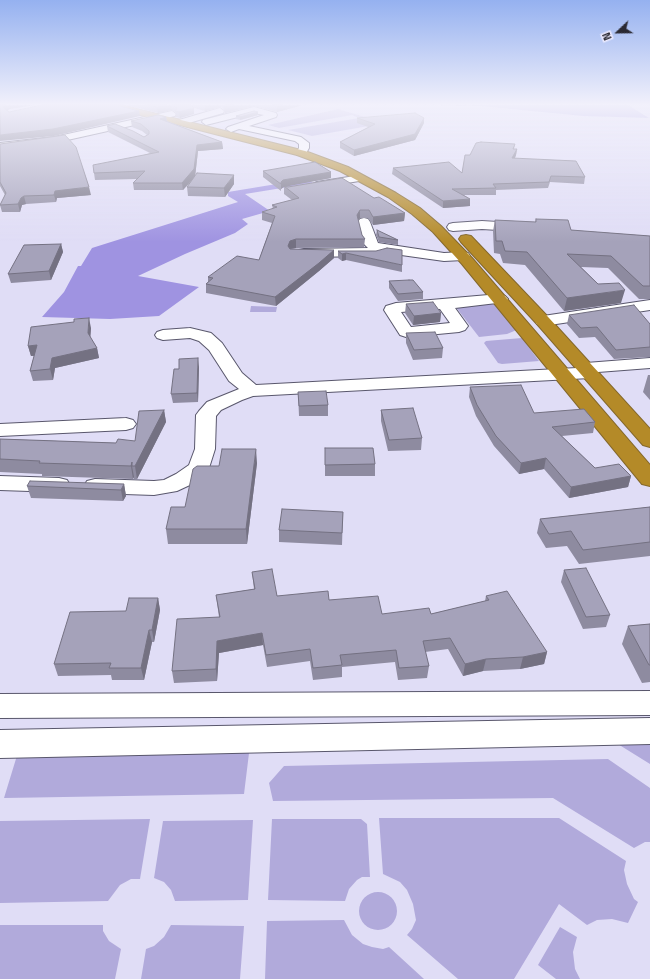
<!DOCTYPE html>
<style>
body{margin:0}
#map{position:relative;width:650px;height:979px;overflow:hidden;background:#e0ddf6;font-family:"Titillium Web",sans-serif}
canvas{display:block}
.north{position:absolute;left:598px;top:12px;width:40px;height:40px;-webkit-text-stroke:3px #edebff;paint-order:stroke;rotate:248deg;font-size:11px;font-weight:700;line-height:16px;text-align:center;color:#2b2a33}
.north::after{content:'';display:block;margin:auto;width:14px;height:18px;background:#2b2a33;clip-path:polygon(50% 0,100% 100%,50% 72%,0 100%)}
</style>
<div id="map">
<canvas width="650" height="979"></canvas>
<div class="north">N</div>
</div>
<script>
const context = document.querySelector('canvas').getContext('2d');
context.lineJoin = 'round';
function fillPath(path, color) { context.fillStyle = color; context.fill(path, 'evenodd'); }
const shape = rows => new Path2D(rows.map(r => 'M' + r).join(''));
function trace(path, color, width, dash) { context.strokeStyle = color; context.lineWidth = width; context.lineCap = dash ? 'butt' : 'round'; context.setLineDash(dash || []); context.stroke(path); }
const green = shape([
 [338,109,386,123,312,136,288,130,359,118,352,115,279,128,268,125],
 [489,303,495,304,519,329,507,334,479,337,455,306],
 [251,306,277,307,276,312,250,312],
 [522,338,539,361,502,364,498,363,484,343,486,341],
 [613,741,650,741,650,764],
 [250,745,244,794,4,798,19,749],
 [608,759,650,788,650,842,645,842,634,848,553,798,273,801,269,783,284,766],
 [379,818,559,818,626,861,624,870,627,884,634,899,638,902,628,923,612,919,597,920,587,925,559,904,514,979,458,979,407,935,412,929,416,920,413,904,407,890,400,882,383,874],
 [150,819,140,879,131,879,120,885,108,901,0,903,0,821],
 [272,819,361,819,367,824,370,877,362,877,357,880,349,889,345,901,268,900],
 [253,820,248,900,175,901,171,890,164,882,154,878,163,821],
 '359 911a19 19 0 1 1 38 0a19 19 0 1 1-38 0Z',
 [344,920,352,935,363,944,372,947,383,949,389,947,424,979,265,979,267,921],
 [0,925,103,925,103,931,109,941,121,949,115,979,0,979],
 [171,925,244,926,240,979,141,979,146,949,154,946,164,937],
 [560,927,577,937,573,952,575,969,580,979,556,979,538,965]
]);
const forest = shape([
 [438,105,628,105,649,118,583,116,480,106],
 [307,179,313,183,245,194,270,211,242,219,248,224,235,233,185,254,138,276,199,287,159,316,110,319,42,317,64,292,78,266,81,266,92,248,238,202,228,196,228,192]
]);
const minor = shape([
 [254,107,276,113,277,115,276,117,249,126,301,137,309,143,309,148,305,155,297,155,296,153,299,148,299,144,295,141,239,129,231,132,226,129,228,127,264,115,254,113,206,125,202,122,203,120,254,107],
 [220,108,224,111,223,113,182,125,178,122,179,120,220,108],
 [172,111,176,114,175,116,54,143,0,149,0,143,54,137,172,111],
 [361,175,366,178,365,180,317,188,311,185,317,182,361,175],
 [364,218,368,219,370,222,378,243,444,253,463,252,468,253,470,256,468,259,463,260,444,261,387,253,376,256,304,257,299,256,297,253,299,250,304,249,368,248,363,243,358,222,360,219,364,218],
 [482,221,514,223,518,224,520,227,518,230,514,231,482,229,453,231,449,230,447,227,449,224,453,223,482,221],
 [500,294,505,296,508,299,505,302,455,308,468,326,465,330,459,332,406,337,400,335,384,310,386,306,396,303,500,294],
 [440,309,450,323,411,327,401,312,440,309],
 [650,300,650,310,543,326,537,324,535,321,537,318,543,316,650,300],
 [190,328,211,333,222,343,242,373,256,385,577,368,580,364,586,363,650,358,650,368,598,372,596,377,590,378,253,396,242,400,221,410,216,416,215,449,209,468,206,473,192,484,177,491,154,495,95,493,87,491,84,486,87,481,95,479,154,481,164,480,176,474,189,465,195,449,196,415,199,411,207,402,239,389,229,381,209,350,199,341,190,338,163,340,157,338,155,335,157,332,163,330,190,328],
 [126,418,133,420,136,424,133,428,126,430,0,436,0,424,126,418],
 [0,476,59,478,67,480,70,485,67,490,59,492,0,490,0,476],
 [650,691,650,715,0,718,0,694,650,691],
 [650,718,650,744,0,758,0,730,650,718]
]);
const highway = shape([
 [108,105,121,105,305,151,348,167,396,193,420,208,441,226,472,258,650,465,650,486,642,484,462,264,433,232,412,214,388,197,340,171,297,155,109,107,108,105],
 [466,235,471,236,549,318,650,429,650,447,643,445,537,324,461,242,459,239,461,236,466,235]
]);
const wall = shape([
 [126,105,302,105,296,107,277,112,254,106,225,113,224,110,221,107,205,111,194,108,194,114,180,118,176,117,175,112,172,110,158,113],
 [258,115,240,120,236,119,236,116],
 [166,117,167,121,222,142,223,149,198,151,195,177,234,184,225,197,188,196,187,187,193,178,183,190,134,190,133,183,137,179,95,180,94,173,150,153,108,132,107,126,144,137,147,135,142,131,132,127,131,121],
 [357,118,424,118,424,123,415,140,354,156,340,148,340,142,368,127,357,123],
 [0,144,91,195,57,198,56,202,26,204,22,205,20,212,2,212,0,205,5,195,0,186],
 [515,144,514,149,517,149,516,155,515,158,585,177,584,184,550,182,548,188,496,190,496,195,464,195,470,199,470,206,443,208,392,174,393,168,462,173,470,155],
 [263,171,331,172,331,178,284,186,374,198,405,213,404,221,373,225,368,218,360,218,358,220,362,235,365,239,364,247,296,248,290,249,334,250,334,258,319,271,276,306,206,293,206,284,208,282,208,277,259,260,272,223,262,220,262,212,273,209,272,205,292,200,284,194,284,186,281,189,281,191,263,177],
 [536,219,571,230,650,236,650,299,639,299,608,268,581,267,598,284,621,303,564,311,525,265,503,263,500,254,494,253,493,231,495,220,535,222],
 [377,230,398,240,398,245,379,242,376,235],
 [61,244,63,252,51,280,11,283,8,274],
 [338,251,402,265,402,272,346,260,342,261,338,258],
 [389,281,423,292,423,299,398,301,389,288],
 [406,304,441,313,440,322,413,325,405,313],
 [569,315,650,324,650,357,614,359,595,337,579,338,567,324],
 [91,328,90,337,97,348,99,358,55,368,53,380,33,381,30,371,34,356,31,356,28,346],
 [406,333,443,348,442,358,413,360,406,343],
 [199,367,198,402,173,403,171,394],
 [648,375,650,375,650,400,643,392],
 [470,387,534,413,595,422,593,433,562,436,595,468,631,476,628,487,569,498,544,469,519,474,494,446,476,416,469,397],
 [298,392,328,405,328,416,299,416],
 [164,410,166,422,137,479,134,479,134,477,133,479,42,476,42,474,0,472,0,439,116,443,135,441],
 [381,410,422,438,421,450,388,451,381,421],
 [325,448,375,464,375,476,325,476],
 [257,463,247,544,168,544,166,529,185,507,219,466],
 [124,484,126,496,123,501,31,498,27,486],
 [650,507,650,556,579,564,567,546,546,548,537,533,540,519],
 [343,512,342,545,279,542,279,530],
 [564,570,610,615,606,627,583,629,561,582],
 [252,572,277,596,329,600,382,614,431,614,485,601,486,596,547,652,544,664,520,669,483,671,463,676,448,649,425,652,429,666,427,678,398,680,395,662,342,667,342,677,313,680,310,661,267,667,263,645,219,653,217,681,174,683,172,671,219,617,216,595,254,589],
 [158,598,160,610,154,642,152,642,144,680,112,680,111,675,58,676,54,664],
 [650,624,650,682,642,683,622,644,628,626]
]);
const shadedWall = shape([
 [6,105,35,105,10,109,4,113,3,107],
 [167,105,171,105,172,110,158,113,157,107],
 [205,105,221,105,221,107,205,111],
 [234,105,254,105,254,106,225,113,224,107],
 [283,105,302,105,296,107,277,112,277,106],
 [194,108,194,114,180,118,179,112],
 [139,111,140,116,54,136,0,141,0,135],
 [258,112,258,115,240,120,240,117],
 [166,117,167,123,160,119],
 [424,118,424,123,415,140,354,156,354,150],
 [222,142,223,149,198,151,195,177,183,190,182,183,197,145],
 [517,149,516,155,512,164,512,158],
 [331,172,331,178,284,187,281,189,281,182,283,180],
 [234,175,234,184,225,197,224,188],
 [89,187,91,195,57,198,56,202,54,195,55,191],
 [24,196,26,204,22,205,20,212,18,204,21,198],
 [470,199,470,206,443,208,443,201],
 [360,210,360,218,357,222,357,215],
 [405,213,404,221,373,225,373,217],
 [296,239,296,248,290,249,288,246,290,241],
 [61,244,63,252,51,280,49,271],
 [334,250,334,258,319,271,276,306,275,297],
 [346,253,346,260,342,261,342,254],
 [625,290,621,303,564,311,567,298],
 [441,313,440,322,413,325,414,316],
 [89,318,91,328,90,343,88,333],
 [37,345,39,355,31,356,28,346],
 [97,348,99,358,55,368,53,380,50,369,52,358],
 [198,358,199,367,198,402,197,393],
 [164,410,166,422,137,479,135,466],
 [256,449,257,463,247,544,246,529],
 [546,458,544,469,519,474,521,463],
 [132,462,132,466,134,477,133,479,131,466],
 [631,476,628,487,569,498,571,487],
 [124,484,126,496,123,501,121,490],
 [158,598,160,610,154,642,152,630],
 [149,630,152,642,144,680,141,668],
 [262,633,263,645,219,653,217,681,216,669,217,641],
 [547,652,544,664,520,669,523,657],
 [486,659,483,671,463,676,465,664]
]);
const building = shape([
 [0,105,6,105,3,107,9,112,42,105,116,105,139,111,53,129,0,135,0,105],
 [148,105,167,105,157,107,148,105],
 [172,105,191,105,194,108,179,112,175,111,177,108,172,105],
 [225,105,234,105,224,107,225,105],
 [272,105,283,105,277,106,272,105],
 [254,111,258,112,240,117,236,116,254,111],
 [415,113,424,118,415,134,354,150,340,142,375,124,357,118,415,113],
 [158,115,166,117,160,119,222,142,197,145,194,169,182,183,133,183,145,171,94,173,93,165,159,152,107,126,115,124,133,131,144,137,149,134,149,131,141,124,131,121,158,115],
 [65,135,76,147,89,187,55,191,54,195,24,196,21,198,18,204,0,205,6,193,0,182,0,144,65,135],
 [481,142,515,144,513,149,517,149,512,158,576,161,585,177,551,176,549,182,493,184,496,188,452,189,470,199,443,201,393,168,449,162,462,173,465,155,470,155,476,143,481,142],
 [315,162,331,172,283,180,281,182,281,184,263,171,315,162],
 [197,173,234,175,224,188,187,187,197,173],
 [342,178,374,198,379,197,405,213,373,217,369,210,360,210,357,215,362,235,365,239,296,239,290,241,288,246,290,249,334,250,319,263,275,297,206,284,213,278,208,277,237,256,259,260,275,216,262,212,277,207,272,205,299,198,284,186,288,187,342,178],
 [536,219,568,220,571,230,650,236,650,286,643,286,611,256,567,254,598,284,619,283,625,290,567,298,527,252,505,251,502,241,496,241,495,220,536,222,536,219],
 [377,230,398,240,379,237,377,230],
 [61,244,49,271,8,274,24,245,61,244],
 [387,248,402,250,402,265,346,253,342,254,338,251,376,251,387,248],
 [409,280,413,280,423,292,398,294,389,281,409,280],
 [433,302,441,313,414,316,406,304,433,302],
 [634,305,650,324,650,347,616,350,597,327,581,328,569,315,634,305],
 [89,318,88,333,97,348,52,358,50,369,30,371,37,345,28,346,31,327,74,322,74,319,89,318],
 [435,332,443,348,414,350,406,333,435,332],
 [198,358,197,393,171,394,174,369,179,369,179,359,198,358],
 [521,385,534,413,584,409,595,422,552,427,595,468,619,464,631,476,571,487,546,458,521,463,496,436,477,405,470,387,521,385],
 [326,391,328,405,299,406,298,392,326,391],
 [413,408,422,438,389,440,381,410,413,408],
 [164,410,135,466,132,466,132,462,131,466,39,463,40,461,0,459,0,439,116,443,118,439,135,441,139,411,164,410],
 [325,448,373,448,375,464,325,465,325,448],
 [222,449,256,449,246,529,166,529,171,507,185,507,193,469,197,466,219,466,222,449],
 [30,481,124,484,121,490,27,486,30,481],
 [650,507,650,542,583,550,571,531,549,534,540,519,650,507],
 [282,509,343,512,342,533,279,530,282,509],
 [586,568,610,615,586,617,564,570,586,568],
 [272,569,277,596,328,591,329,600,378,596,382,614,429,608,431,614,489,600,486,596,507,591,547,652,523,657,486,659,465,664,450,638,423,641,429,666,399,668,396,650,340,655,342,665,313,668,310,649,266,655,262,633,217,641,216,669,172,671,177,619,220,617,216,595,255,589,252,572,272,569],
 [129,598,158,598,152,630,149,630,141,668,109,668,111,663,54,664,70,612,126,611,129,598],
 [650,624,650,665,649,665,628,626,650,624]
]);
fillPath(green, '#b1aadb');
fillPath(forest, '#9f93e1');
trace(minor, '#59576c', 2);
trace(highway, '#84682c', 2);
fillPath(minor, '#fff');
fillPath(highway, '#b48a28');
fillPath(wall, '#8e8ba0');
fillPath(shadedWall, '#747182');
fillPath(building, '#a5a2ba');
trace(building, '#747182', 1);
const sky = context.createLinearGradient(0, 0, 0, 242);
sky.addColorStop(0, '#95b1f0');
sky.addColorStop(0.43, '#f1f0fb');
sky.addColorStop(1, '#f1f0fb00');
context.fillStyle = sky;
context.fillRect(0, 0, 650, 242);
</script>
